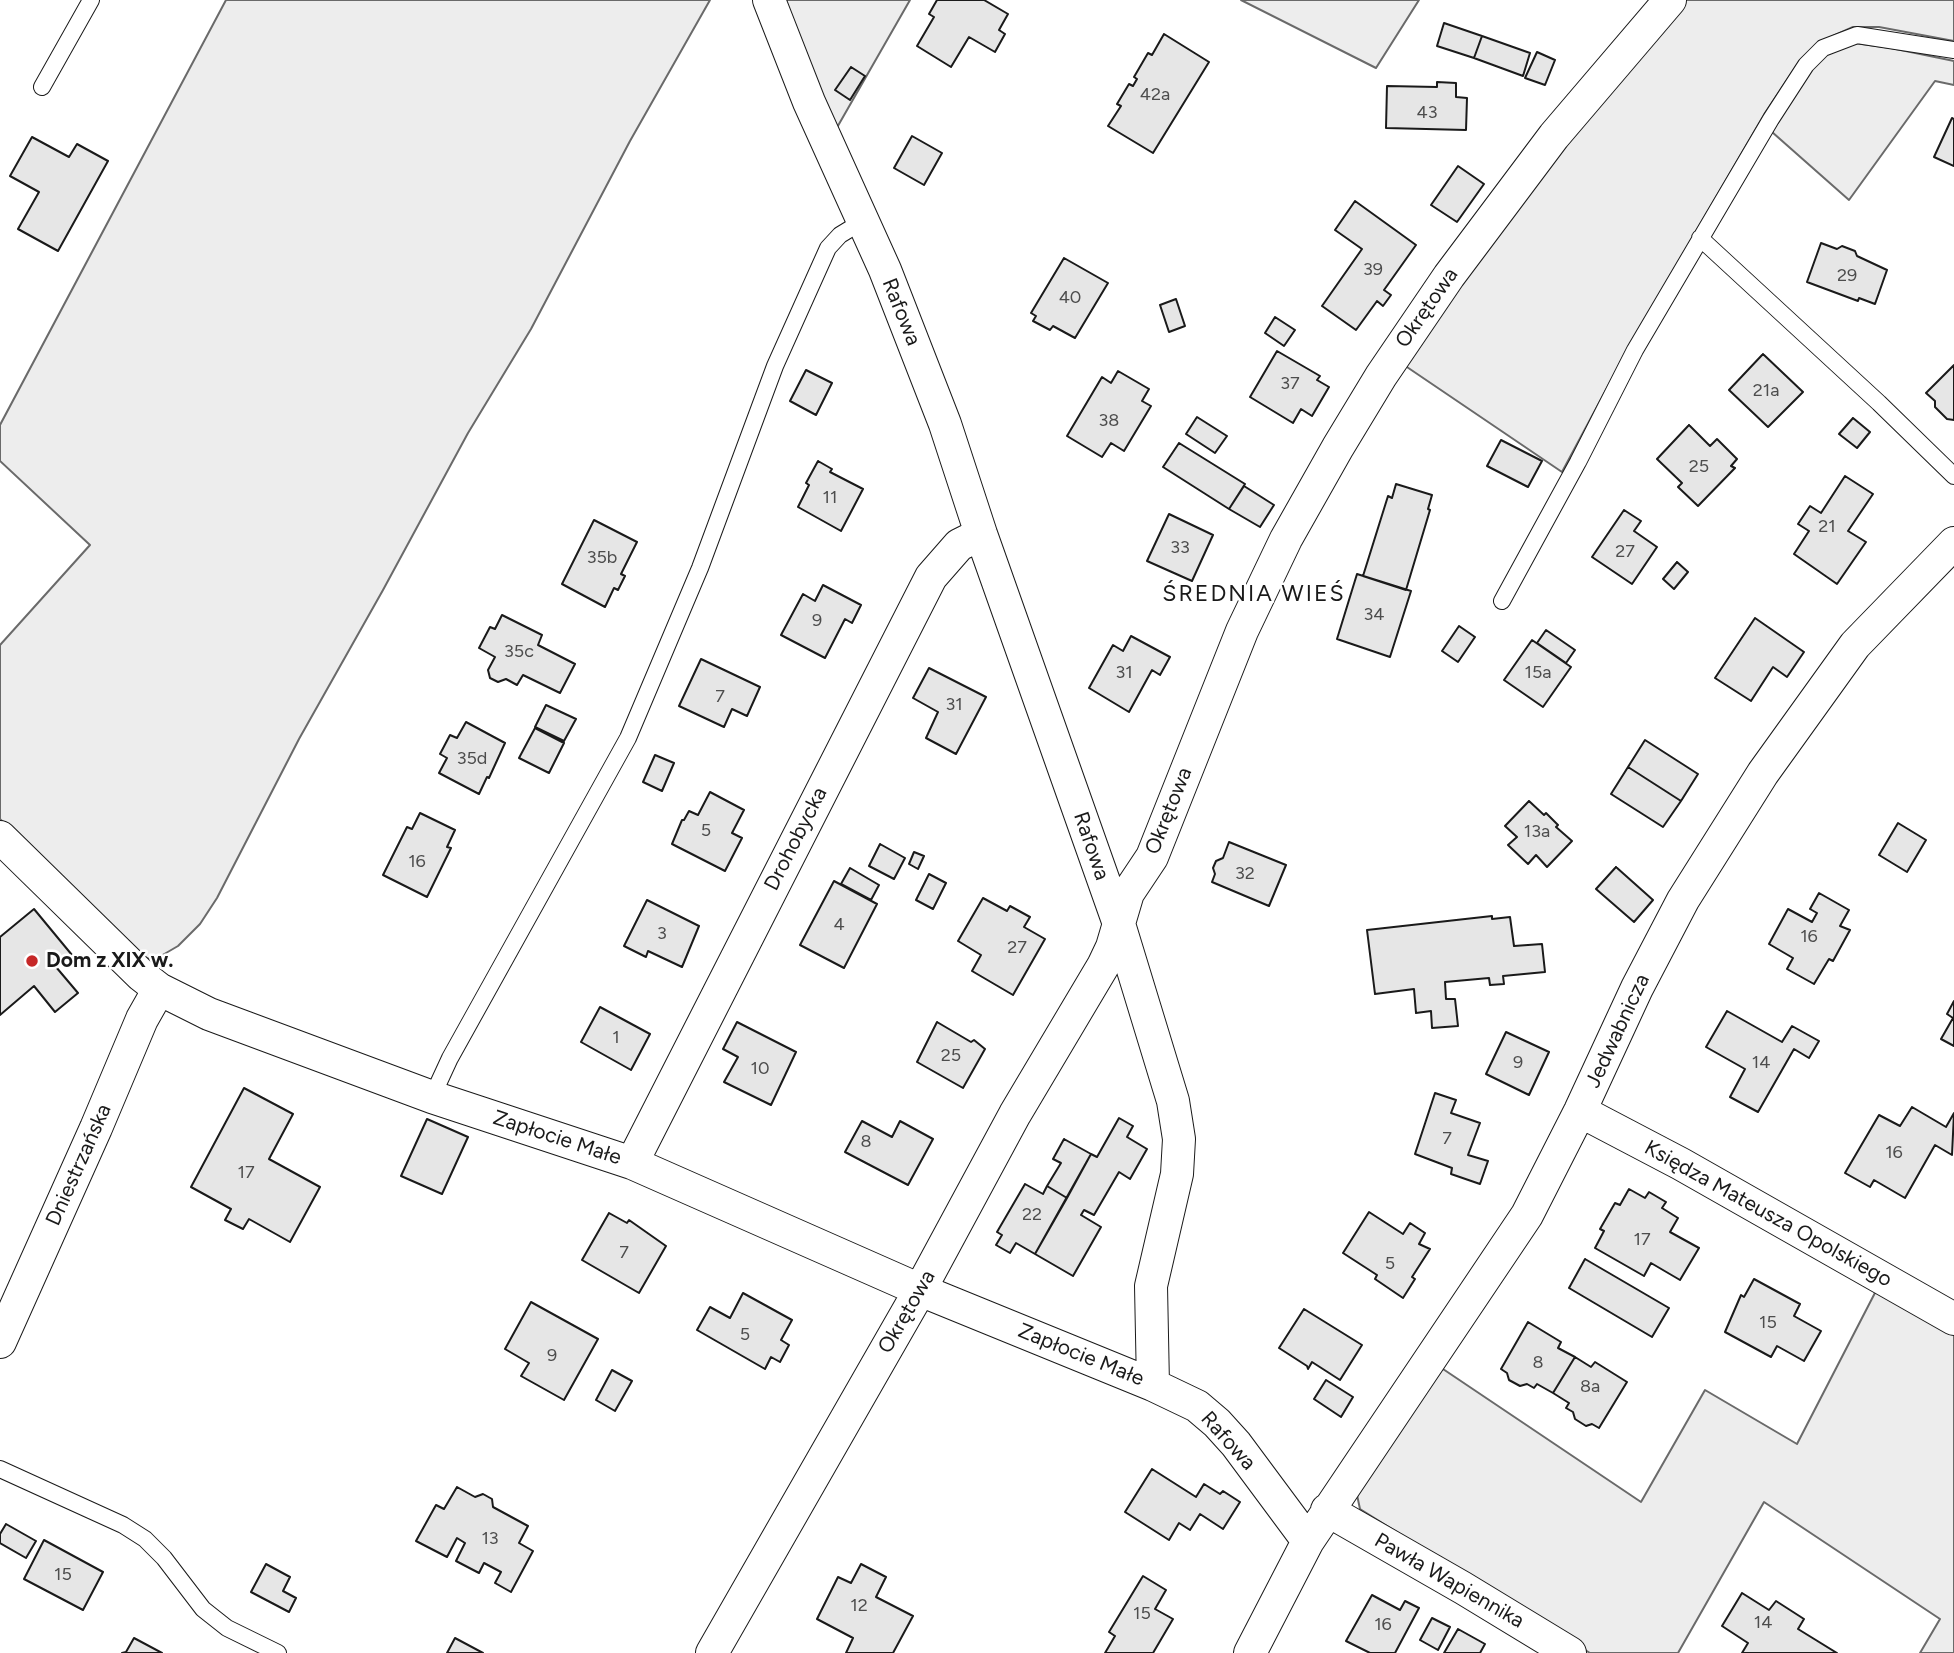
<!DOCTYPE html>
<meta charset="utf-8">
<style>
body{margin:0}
canvas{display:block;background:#fff}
</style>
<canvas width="1954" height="1653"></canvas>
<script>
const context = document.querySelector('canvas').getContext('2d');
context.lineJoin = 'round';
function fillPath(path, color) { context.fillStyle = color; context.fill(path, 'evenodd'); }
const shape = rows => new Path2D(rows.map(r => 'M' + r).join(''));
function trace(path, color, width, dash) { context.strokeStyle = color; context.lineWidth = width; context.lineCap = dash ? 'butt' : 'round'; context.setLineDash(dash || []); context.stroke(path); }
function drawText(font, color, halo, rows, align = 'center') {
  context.font = font + ' Figtree,sans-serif'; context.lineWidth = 5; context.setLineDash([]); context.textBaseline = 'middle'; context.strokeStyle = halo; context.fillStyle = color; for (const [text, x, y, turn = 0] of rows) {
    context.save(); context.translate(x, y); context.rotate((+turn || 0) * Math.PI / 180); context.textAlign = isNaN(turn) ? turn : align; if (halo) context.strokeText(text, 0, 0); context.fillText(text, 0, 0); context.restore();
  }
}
const built = shape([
 [226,0,710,0,630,141,531,329,468,433,383,590,299,739,217,898,200,924,178,946,154,960,142,957,0,819,0,645,90,545,0,461,0,425,226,0],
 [782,0,910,0,835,131,782,0],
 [1241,0,1419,0,1376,68,1241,0],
 [1682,0,1954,0,1954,41,1879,27,1853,27,1822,41,1801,59,1765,113,1629,347,1562,472,1401,363,1454,282,1682,0],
 [1854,43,1891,48,1954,61,1954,85,1935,81,1849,200,1772,132,1809,70,1828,54,1854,43],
 [1878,1287,1954,1329,1954,1653,1920,1653,1940,1619,1764,1502,1678,1653,1590,1653,1360,1509,1357,1495,1440,1367,1641,1502,1705,1390,1797,1444,1878,1287]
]);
const building = shape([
 [937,0,984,0,1008,14,999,30,1005,34,995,52,969,37,951,67,917,46,934,17,929,14,937,0],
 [1444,23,1482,36,1474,58,1437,46,1444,23],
 [1164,34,1209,62,1153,153,1108,126,1121,106,1117,104,1129,84,1133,86,1137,79,1134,77,1148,53,1152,55,1164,34],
 [1482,36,1530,53,1523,76,1474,58,1482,36],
 [1537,52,1555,60,1545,85,1525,78,1537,52],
 [851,67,865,76,850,100,835,90,851,67],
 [1437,82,1456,83,1456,97,1467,98,1466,130,1386,128,1387,86,1437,87,1437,82],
 [1952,118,1954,119,1954,166,1934,157,1952,118],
 [912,136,942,153,924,185,894,168,912,136],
 [32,137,69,157,77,144,108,161,58,251,18,229,39,192,10,176,32,137],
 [1458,166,1484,184,1457,222,1431,205,1458,166],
 [1355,201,1416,245,1384,290,1391,295,1383,306,1377,301,1356,330,1322,306,1362,249,1335,230,1355,201],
 [1821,243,1837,249,1842,246,1855,251,1857,256,1887,270,1875,304,1859,298,1858,301,1807,282,1821,243],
 [1064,258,1108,283,1075,338,1053,326,1050,330,1033,321,1036,316,1031,313,1064,258],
 [1176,299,1185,326,1169,332,1160,305,1176,299],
 [1275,317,1295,330,1284,346,1265,333,1275,317],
 [1277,351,1320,376,1317,380,1329,387,1312,416,1301,409,1293,423,1250,397,1277,351],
 [1763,354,1803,392,1768,427,1729,390,1763,354],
 [1954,365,1954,420,1947,419,1935,407,1935,401,1926,393,1954,365],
 [806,370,832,383,816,415,790,401,806,370],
 [1118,371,1149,389,1142,401,1151,406,1124,451,1111,443,1102,457,1067,436,1102,377,1111,383,1118,371],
 [1197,417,1227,436,1215,453,1186,434,1197,417],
 [1853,418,1870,432,1857,448,1839,434,1853,418],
 [1689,425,1710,446,1717,439,1737,459,1731,466,1735,468,1698,506,1678,487,1682,483,1657,459,1689,425],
 [1501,440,1542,461,1528,487,1487,466,1501,440],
 [1179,443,1245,484,1229,509,1163,467,1179,443],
 [818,461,832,469,830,472,863,489,841,531,798,507,809,485,806,483,818,461],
 [1845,476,1873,494,1848,531,1866,542,1837,584,1794,554,1809,531,1798,524,1810,506,1821,513,1845,476],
 [1396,484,1432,495,1428,509,1430,510,1406,590,1363,576,1388,496,1392,498,1396,484],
 [1244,486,1274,505,1260,527,1229,509,1244,486],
 [1624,510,1641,521,1634,531,1657,547,1632,584,1592,557,1624,510],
 [1169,514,1213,535,1192,581,1147,561,1169,514],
 [594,520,637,542,621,574,625,576,618,590,614,588,605,607,562,584,594,520],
 [1677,562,1688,572,1674,589,1663,579,1677,562],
 [1357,574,1411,591,1390,657,1337,639,1357,574],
 [823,585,861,605,852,623,845,619,825,658,781,635,803,594,815,601,823,585],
 [502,615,542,635,538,645,575,664,560,693,523,675,517,685,506,679,498,682,490,678,488,670,495,657,479,648,490,627,495,629,502,615],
 [1755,618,1804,652,1787,677,1773,667,1751,701,1715,678,1755,618],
 [1459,626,1475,637,1458,662,1442,651,1459,626],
 [1546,630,1575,650,1566,663,1537,643,1546,630],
 [1131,636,1170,657,1160,675,1152,670,1129,712,1089,688,1113,645,1123,651,1131,636],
 [1532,640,1571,667,1543,707,1504,680,1532,640],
 [701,659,760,687,747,716,732,709,724,727,679,706,701,659],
 [929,668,986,697,956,754,926,738,938,712,913,698,929,668],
 [546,705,576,719,564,741,535,727,546,705],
 [466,722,505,743,489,778,487,777,479,794,439,773,447,758,440,754,450,735,457,738,466,722],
 [535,728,564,743,549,773,519,758,535,728],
 [1645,740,1698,774,1681,801,1628,767,1645,740],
 [655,755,674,763,662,791,643,782,655,755],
 [1628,767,1681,801,1663,827,1611,794,1628,767],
 [710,792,744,810,732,833,742,838,725,871,672,844,682,820,684,820,689,811,698,815,710,792],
 [1529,801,1544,815,1546,813,1558,825,1556,827,1572,841,1547,867,1536,855,1528,864,1508,845,1517,837,1505,826,1529,801],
 [420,813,455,830,447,847,451,848,427,897,383,875,407,827,412,829,420,813],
 [1898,823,1926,840,1907,872,1879,855,1898,823],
 [1229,842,1286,865,1269,906,1212,882,1215,874,1213,868,1216,861,1223,858,1229,842],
 [880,844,905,858,894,879,869,866,880,844],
 [914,852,924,856,918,869,909,864,914,852],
 [1616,867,1653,900,1634,922,1596,889,1616,867],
 [850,868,879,885,871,900,841,884,850,868],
 [929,874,946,883,933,909,916,900,929,874],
 [834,881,877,904,844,968,800,945,834,881],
 [1819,893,1849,910,1840,926,1850,930,1833,961,1829,959,1814,984,1787,969,1793,958,1769,944,1788,909,1812,922,1817,913,1810,909,1819,893],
 [983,898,1007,911,1010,906,1030,917,1024,927,1045,939,1013,995,972,971,981,955,958,941,983,898],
 [647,900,699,926,682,967,648,951,646,957,624,946,647,900],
 [34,909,72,955,56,967,78,993,55,1012,34,986,0,1015,0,937,34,909],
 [1492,916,1492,919,1510,917,1514,946,1542,944,1545,972,1503,976,1504,984,1490,985,1489,978,1445,982,1446,999,1455,999,1458,1026,1432,1028,1431,1011,1416,1013,1414,989,1375,994,1367,930,1492,916],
 [1954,1001,1954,1046,1941,1039,1953,1018,1947,1014,1954,1001],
 [600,1007,650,1034,631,1070,581,1042,600,1007],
 [1727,1011,1782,1042,1792,1026,1819,1041,1809,1058,1794,1049,1758,1112,1730,1097,1745,1069,1706,1047,1727,1011],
 [737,1022,796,1052,771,1105,724,1082,738,1057,723,1049,737,1022],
 [937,1022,971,1042,974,1040,985,1049,963,1088,917,1062,937,1022],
 [1506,1032,1549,1052,1529,1095,1486,1074,1506,1032],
 [244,1088,293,1114,269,1159,320,1187,290,1242,249,1219,243,1229,225,1220,231,1209,191,1187,244,1088],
 [1435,1093,1456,1100,1451,1113,1480,1123,1468,1155,1488,1161,1480,1184,1451,1174,1452,1168,1415,1154,1435,1093],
 [1912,1107,1946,1127,1954,1113,1952,1155,1935,1145,1905,1198,1874,1180,1870,1187,1845,1173,1879,1115,1900,1126,1912,1107],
 [1119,1118,1133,1126,1127,1137,1147,1149,1130,1179,1119,1172,1094,1215,1084,1210,1081,1215,1101,1227,1073,1276,1035,1254,1091,1154,1097,1157,1119,1118],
 [427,1119,468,1137,442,1194,401,1176,427,1119],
 [862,1121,892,1137,900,1121,933,1139,908,1185,845,1152,862,1121],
 [1064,1139,1091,1154,1067,1198,1047,1186,1061,1163,1053,1159,1064,1139],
 [1025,1184,1043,1194,1047,1186,1067,1198,1035,1254,1016,1243,1010,1253,996,1245,1002,1235,997,1232,1025,1184],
 [1629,1189,1645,1198,1649,1192,1666,1202,1662,1208,1678,1218,1670,1232,1699,1248,1680,1280,1651,1263,1644,1276,1595,1248,1604,1231,1600,1229,1615,1203,1620,1205,1629,1189],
 [1369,1212,1403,1234,1410,1223,1425,1233,1419,1244,1430,1249,1412,1277,1415,1279,1403,1298,1375,1279,1377,1275,1343,1253,1369,1212],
 [609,1213,627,1223,629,1220,666,1246,639,1293,582,1260,609,1213],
 [1585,1259,1669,1308,1652,1337,1569,1288,1585,1259],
 [1754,1279,1800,1304,1794,1316,1821,1331,1804,1361,1777,1346,1771,1357,1725,1332,1741,1295,1744,1297,1754,1279],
 [743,1293,792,1320,781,1340,789,1345,780,1362,771,1357,765,1369,697,1330,710,1307,730,1318,743,1293],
 [531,1302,598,1339,564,1400,521,1376,529,1363,505,1349,531,1302],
 [1304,1309,1362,1345,1340,1380,1312,1362,1308,1369,1307,1366,1279,1348,1304,1309],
 [1528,1322,1561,1342,1558,1348,1575,1357,1553,1393,1537,1384,1534,1388,1527,1384,1520,1386,1509,1380,1507,1373,1501,1369,1528,1322],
 [1575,1357,1591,1367,1595,1362,1627,1382,1599,1428,1592,1424,1586,1426,1575,1419,1573,1412,1566,1408,1569,1403,1553,1393,1575,1357],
 [612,1370,632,1381,615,1411,596,1400,612,1370],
 [1326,1380,1353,1397,1341,1417,1314,1399,1326,1380],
 [1152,1469,1196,1497,1204,1484,1220,1494,1223,1491,1240,1502,1223,1529,1200,1514,1190,1530,1179,1523,1169,1540,1125,1512,1152,1469],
 [457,1487,475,1497,483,1494,492,1499,493,1507,528,1526,519,1543,533,1551,511,1592,495,1583,501,1572,484,1563,479,1573,456,1561,465,1543,457,1538,447,1557,416,1541,436,1505,444,1509,457,1487],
 [6,1524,36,1541,26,1558,0,1543,0,1534,6,1524],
 [44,1540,103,1572,83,1610,24,1579,44,1540],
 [266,1564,290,1577,283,1591,296,1598,289,1612,251,1592,266,1564],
 [861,1564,886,1577,876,1597,913,1616,893,1653,846,1653,853,1638,817,1619,838,1577,851,1583,861,1564],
 [1143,1576,1166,1590,1155,1609,1173,1619,1153,1653,1105,1653,1115,1636,1109,1632,1143,1576],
 [1742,1593,1769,1610,1776,1601,1804,1619,1798,1629,1837,1653,1742,1653,1748,1643,1722,1626,1742,1593],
 [1372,1595,1400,1610,1405,1601,1419,1608,1395,1653,1370,1653,1346,1641,1372,1595],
 [1432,1618,1450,1627,1438,1650,1420,1640,1432,1618],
 [1458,1629,1485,1644,1480,1653,1444,1653,1458,1629],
 [134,1638,162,1653,122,1653,126,1652,134,1638],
 [455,1638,483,1653,447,1653,455,1638]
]);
const service = shape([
 [42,87,91,0],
 [1700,238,1879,403,1954,476],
 [1502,601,1578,462,1635,350,1771,119,1806,65,1823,48,1857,35,1954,50],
 [432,1097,450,1058,628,738,700,568,775,366,828,248,840,235,863,221],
 [0,1469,123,1525,145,1539,164,1558,203,1609,227,1628,278,1653]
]);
const minor = shape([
 [769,0,809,102,885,270,945,424,981,534,1119,924,1173,1101,1179,1139,1177,1174,1151,1286,1153,1385,1197,1406,1217,1423,1236,1444,1308,1541],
 [0,837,141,975,159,989,209,1014,432,1097,632,1163,920,1290,1153,1385],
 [1580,1111,1681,1164,1954,1319],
 [632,1163,931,577,959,545,981,534],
 [0,1342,96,1128,142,1019,159,989],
 [1327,1510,1463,1588,1570,1653],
 [712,1653,920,1290,1015,1114,1103,966,1112,947,1128,893,1152,857,1242,631,1286,539,1338,447,1381,376,1449,276,1554,136,1670,0],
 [1250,1653,1308,1541,1527,1215,1580,1111,1637,988,1683,900,1763,773,1855,645,1954,543]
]);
const markers = [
 [32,961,7,"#c62828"]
];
const numberNames = [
 ["42a",1155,95],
 ["43",1427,113],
 ["39",1373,270],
 ["29",1847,276],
 ["40",1070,298],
 ["37",1290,384],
 ["21a",1766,391],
 ["38",1109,421],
 ["25",1699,467],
 ["11",830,498],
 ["21",1827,527],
 ["33",1180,548],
 ["27",1625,552],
 ["35b",602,558],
 ["34",1374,615],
 ["9",817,621],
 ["35c",519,652],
 ["31",1124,673],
 ["15a",1538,673],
 ["7",720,697],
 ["31",954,705],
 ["35d",472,759],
 ["5",706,831],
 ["13a",1537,832],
 ["16",417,862],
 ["32",1245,874],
 ["4",839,925],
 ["3",662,934],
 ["16",1809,937],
 ["27",1017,948],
 ["1",616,1038],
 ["25",951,1056],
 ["9",1518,1063],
 ["14",1761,1063],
 ["10",760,1069],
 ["7",1447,1139],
 ["8",866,1142],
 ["16",1894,1153],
 ["17",246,1173],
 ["22",1032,1215],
 ["17",1642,1240],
 ["7",624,1253],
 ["5",1390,1264],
 ["15",1768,1323],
 ["5",745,1335],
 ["9",552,1356],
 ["8",1538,1363],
 ["8a",1590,1387],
 ["13",490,1539],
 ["15",63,1575],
 ["12",859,1606],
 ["15",1142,1614],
 ["14",1763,1623],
 ["16",1383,1625]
];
const streetNames = [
 ["Okrętowa",1427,308,-55],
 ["Rafowa",901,312,68],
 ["Okrętowa",1169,811,-68],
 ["Drohobycka",796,839,-63],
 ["Rafowa",1091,846,71],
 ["Jedwabnicza",1618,1031,-65],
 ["Zapłocie Małe",557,1138,18],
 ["Dniestrzańska",79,1165,-66],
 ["Księdza Mateusza Opolskiego",1768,1214,29],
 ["Okrętowa",907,1312,-60],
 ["Zapłocie Małe",1081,1355,22],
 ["Rafowa",1228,1441,48],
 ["Pawła Wapiennika",1449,1581,30]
];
const poiNames = [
 ["Dom z XIX w.",46,961]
];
const neighbourhoodNames = [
 ["ŚREDNIA WIEŚ",1254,594]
];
fillPath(built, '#ededed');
trace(built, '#6a6a6a', 2);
fillPath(building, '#e6e6e6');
trace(building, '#1a1a1a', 2);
trace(service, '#1a1a1a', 18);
trace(minor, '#1a1a1a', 34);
trace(service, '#fff', 16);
trace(minor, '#fff', 32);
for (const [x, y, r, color] of markers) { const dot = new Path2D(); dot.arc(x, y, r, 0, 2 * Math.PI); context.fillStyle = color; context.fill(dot); trace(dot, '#fff', 2.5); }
drawText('18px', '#4d4d4d', null, numberNames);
drawText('21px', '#1a1a1a', '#fff', streetNames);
drawText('bold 21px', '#1a1a1a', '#fff', poiNames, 'left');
context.letterSpacing = '2px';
drawText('23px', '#1a1a1a', '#fff', neighbourhoodNames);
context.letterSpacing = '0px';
</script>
